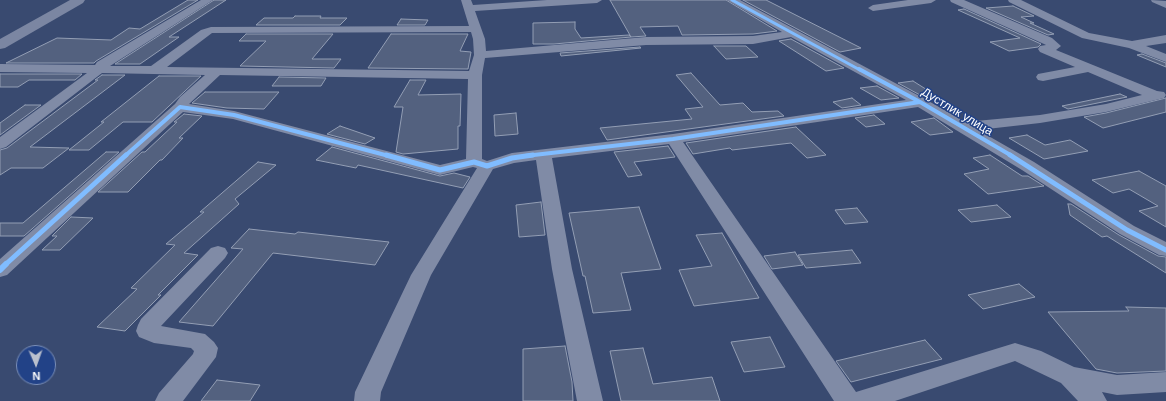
<!DOCTYPE html>
<meta charset="utf-8">
<style>
body{margin:0}
#map{position:relative;width:1166px;height:401px;overflow:hidden;background:#394a70;font-family:Arial,sans-serif}
canvas{display:block}
.north{position:absolute;left:16px;top:345px;width:40px;height:40px;box-sizing:border-box;background:#224287;border:1px solid #7a8eb7;border-radius:50%;rotate:178deg;font-size:11px;font-weight:700;line-height:16px;text-align:center;color:#fff}
.north::after{content:'';display:block;margin:auto;width:14px;height:18px;background:#bac0cd;clip-path:polygon(50% 0,100% 100%,50% 72%,0 100%)}
</style>
<div id="map">
<canvas width="1166" height="401"></canvas>
<div class="north">N</div>
</div>
<script>
const context = document.querySelector('canvas').getContext('2d');
context.lineJoin = 'round';
function fillPath(path, color) { context.fillStyle = color; context.fill(path, 'evenodd'); }
const shape = rows => new Path2D(rows.map(r => 'M' + r).join(''));
function trace(path, color, width, dash) { context.strokeStyle = color; context.lineWidth = width; context.lineCap = dash ? 'butt' : 'round'; context.setLineDash(dash || []); context.stroke(path); }
function drawText(font, color, halo, rows, align = 'center') {
  context.font = font + ' Arial,sans-serif'; context.lineWidth = 3; context.setLineDash([]); context.textBaseline = 'middle'; context.strokeStyle = halo; context.fillStyle = color; for (const [text, x, y, turn = 0] of rows) {
    context.save(); context.translate(x, y); context.rotate((+turn || 0) * Math.PI / 180); context.textAlign = isNaN(turn) ? turn : align; if (halo) context.strokeText(text, 0, 0); context.fillText(text, 0, 0); context.restore();
  }
}
const building = shape([
 [188,0,198,0,96,61,94,63,6,63,57,38,111,40,129,28,140,29,188,0],
 [214,0,226,0,169,37,179,37,140,64,115,64,214,0],
 [610,0,726,0,777,31,753,34,682,35,678,26,640,27,646,36,631,37,610,0],
 [743,0,766,0,861,48,840,52,743,0],
 [1013,6,1034,16,1021,17,1034,23,1030,23,1054,34,1048,35,986,8,1013,6],
 [964,9,1041,44,1038,47,1009,51,990,42,1020,38,958,10,964,9],
 [295,16,321,16,320,18,347,18,340,25,256,25,264,18,293,18,295,16],
 [401,19,428,20,425,25,397,25,401,19],
 [575,22,575,29,581,38,629,35,631,37,554,44,533,44,533,23,575,22],
 [246,34,333,34,312,59,341,59,334,68,240,66,266,41,239,41,246,34],
 [391,34,468,34,460,51,471,52,468,69,368,68,391,34],
 [791,39,844,68,826,71,779,41,791,39],
 [714,46,746,46,758,57,726,59,714,46],
 [640,47,641,48,561,56,560,53,640,47],
 [1142,54,1166,63,1166,67,1137,55,1142,54],
 [691,73,720,105,743,103,752,112,778,111,784,116,607,140,600,128,692,119,685,109,703,107,676,75,691,73],
 [0,74,82,74,75,80,29,80,18,87,0,87,0,74],
 [102,75,125,75,30,147,69,148,43,168,11,168,0,175,0,150,7,148,98,80,95,80,102,75],
 [159,76,201,76,152,122,123,122,89,150,69,150,104,122,101,122,159,76],
 [279,77,326,78,321,86,272,86,279,77],
 [410,80,426,80,418,95,461,94,460,126,458,126,458,149,403,154,396,152,403,107,394,107,410,80],
 [913,81,932,93,920,95,898,83,913,81],
 [877,86,899,98,881,100,860,88,877,86],
 [205,92,279,92,264,109,227,108,192,103,205,92],
 [1120,94,1127,97,1068,109,1062,106,1120,94],
 [852,98,861,105,842,108,833,102,852,98],
 [1166,98,1166,112,1103,128,1084,117,1106,113,1166,98],
 [25,105,41,105,0,135,0,123,25,105],
 [516,113,518,134,495,136,494,115,516,113],
 [184,114,202,116,179,138,183,138,162,160,160,160,128,192,98,192,142,152,145,152,177,122,174,122,184,114],
 [874,115,885,124,866,127,855,118,874,115],
 [934,118,953,132,930,135,911,122,934,118],
 [340,126,375,138,365,144,327,134,340,126],
 [796,127,826,155,807,158,791,143,732,150,730,148,693,154,686,143,796,127],
 [1027,135,1045,145,1070,140,1088,151,1044,159,1009,138,1027,135],
 [668,146,675,157,634,162,642,175,628,177,614,152,668,146],
 [332,147,440,176,454,173,470,177,463,188,358,165,356,168,316,160,332,147],
 [106,152,119,152,24,236,0,236,0,223,23,223,106,152],
 [990,155,1022,176,1028,176,1044,186,988,194,964,174,989,169,973,158,990,155],
 [258,162,276,165,235,199,239,204,184,253,198,255,158,295,161,295,125,331,97,327,137,289,131,288,175,245,166,244,204,212,200,212,258,162],
 [1139,171,1166,186,1166,227,1139,211,1158,206,1129,189,1113,193,1092,180,1139,171],
 [541,202,545,235,519,237,516,205,541,202],
 [1068,204,1071,204,1119,235,1158,256,1166,257,1166,273,1107,236,1102,237,1070,215,1068,204],
 [997,205,1011,217,971,222,958,210,997,205],
 [639,207,661,269,621,273,631,310,593,313,585,276,583,276,569,213,639,207],
 [857,208,868,222,845,224,835,210,857,208],
 [71,217,93,218,60,250,42,250,57,236,52,236,71,217],
 [249,229,295,234,298,232,389,242,375,265,273,253,213,326,179,322,243,249,231,248,249,229],
 [722,233,759,298,694,306,679,270,712,266,696,235,722,233],
 [852,250,861,263,806,268,798,255,852,250],
 [795,252,803,265,772,269,764,256,795,252],
 [1019,284,1035,297,983,309,968,295,1019,284],
 [1126,307,1166,308,1166,371,1117,373,1096,369,1048,312,1129,311,1126,307],
 [770,337,785,367,744,372,731,342,770,337],
 [925,340,942,359,851,382,836,361,925,340],
 [565,346,572,382,573,401,523,401,523,349,565,346],
 [643,348,653,384,712,377,720,401,621,401,610,351,643,348],
 [217,380,260,385,250,401,201,401,217,380]
]);
const street = shape([
 [201,0,213,0,110,66,151,66,201,30,211,27,469,26,461,0,471,0,473,5,547,0,602,0,597,3,475,11,485,39,486,51,646,37,753,36,782,32,727,0,740,0,925,99,965,122,1040,115,1106,104,1142,95,1088,72,1043,81,1038,80,1036,77,1038,74,1075,67,1040,52,1038,49,1040,46,1046,45,1044,44,951,2,950,0,964,0,1052,38,1061,46,1056,50,1157,91,1164,92,1166,95,1164,98,1106,112,1040,123,978,130,1034,162,1134,226,1166,242,1166,256,1159,255,1120,234,1022,170,918,107,683,142,856,392,1015,343,1041,351,1074,367,1117,375,1166,372,1166,392,1117,395,1102,392,1107,401,1078,401,1061,383,1015,361,895,401,834,401,669,144,552,158,572,269,603,401,577,401,552,269,536,160,514,163,493,169,431,275,381,392,380,401,354,401,355,392,411,275,477,168,473,167,440,175,233,119,183,112,7,275,0,277,0,259,175,104,180,97,205,75,102,73,6,147,0,149,0,137,87,73,0,72,0,64,95,65,97,62,201,0],
 [471,32,473,39,474,55,469,71,167,67,212,33,471,32],
 [791,37,906,100,673,134,512,153,487,161,482,159,482,75,485,58,646,45,753,44,791,37],
 [220,75,468,79,466,159,440,165,234,111,189,104,220,75],
 [908,0,936,0,931,3,873,11,868,8,873,5,908,0],
 [1008,0,1021,0,1089,33,1132,41,1166,35,1166,43,1146,46,1166,54,1166,62,1129,48,1082,38,1009,2,1008,0],
 [1151,0,1166,1,1166,8,1152,2,1151,0],
 [218,246,225,248,228,253,225,258,161,326,205,334,214,342,218,348,216,357,183,401,155,401,159,393,193,354,194,351,191,348,154,343,139,337,136,331,138,325,141,319,211,248,218,246]
]);
const secondary = shape([
 [70,0,85,0,83,3,5,48,0,49,0,39,70,0]
]);
const cyclewayFar3 = shape([
 [732,0,860,70]
]);
const cyclewayFar2 = shape([
 [859,69,920,102,1012,156],
 [125,156,180,107,234,115,389,156],
 [525,156,673,139,920,102]
]);
const cyclewayFar1 = shape([
 [386,155,440,170,474,162,487,166,512,158,533,155],
 [1010,155,1127,230,1166,250],
 [5,265,126,155]
]);
const cycleway = shape([
 [0,270,6,264]
]);
const streetNames = [
 ["Дустлик улица",957,112,31]
];
fillPath(building, '#53617f');
trace(building, '#939eb4', 1);
fillPath(street, '#808ba6');
fillPath(secondary, '#7b86a2');
trace(cyclewayFar3, '#80bcff', 3);
trace(cyclewayFar2, '#80bcff', 4);
trace(cyclewayFar1, '#80bcff', 5);
trace(cycleway, '#80bcff', 6);
drawText('12px', '#fff', '#224287', streetNames);
</script>
